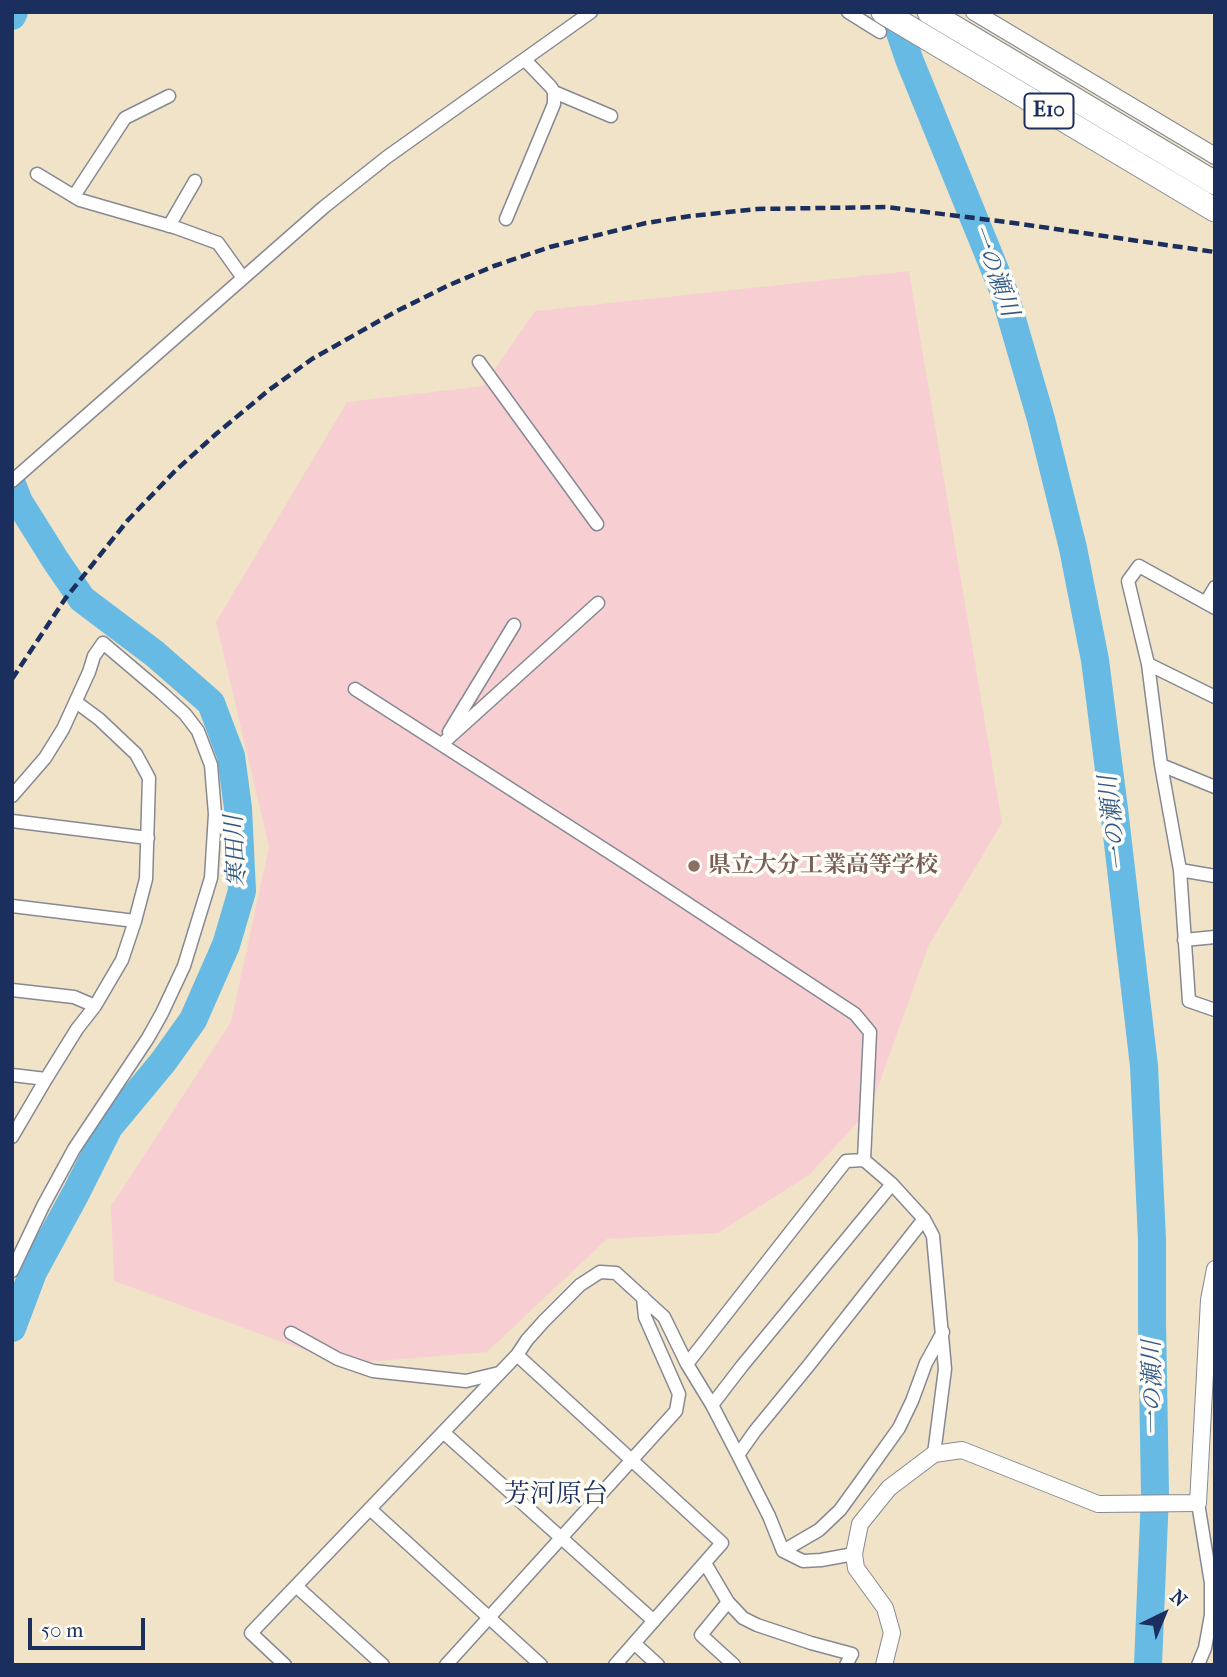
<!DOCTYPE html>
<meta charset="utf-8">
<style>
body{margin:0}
#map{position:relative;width:1227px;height:1677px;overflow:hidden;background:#f1e3c7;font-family:"IM FELL French Canon",serif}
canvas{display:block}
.frame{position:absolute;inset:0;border:14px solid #1b2f5e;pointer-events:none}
.north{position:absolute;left:1129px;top:1579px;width:70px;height:70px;-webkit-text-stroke:5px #fdfcf7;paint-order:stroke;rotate:43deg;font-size:19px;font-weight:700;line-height:28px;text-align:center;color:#1b2f5e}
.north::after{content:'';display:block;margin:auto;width:24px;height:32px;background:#1b2f5e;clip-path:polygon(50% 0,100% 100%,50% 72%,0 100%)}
.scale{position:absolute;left:28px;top:1618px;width:117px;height:32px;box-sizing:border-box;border:4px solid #1b2f5e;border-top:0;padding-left:9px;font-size:21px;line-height:24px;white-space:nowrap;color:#1b2f5e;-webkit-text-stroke:5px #fdfcf7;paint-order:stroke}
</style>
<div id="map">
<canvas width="1227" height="1677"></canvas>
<div class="frame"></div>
<div class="north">N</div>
<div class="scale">50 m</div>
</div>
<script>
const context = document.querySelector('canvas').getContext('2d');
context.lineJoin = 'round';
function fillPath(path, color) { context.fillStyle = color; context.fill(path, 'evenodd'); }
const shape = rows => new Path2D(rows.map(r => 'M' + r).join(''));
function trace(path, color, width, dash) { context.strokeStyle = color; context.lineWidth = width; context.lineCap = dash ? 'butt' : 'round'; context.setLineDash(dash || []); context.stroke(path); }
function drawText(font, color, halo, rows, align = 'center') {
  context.font = font + ' "IM FELL French Canon","Noto Serif JP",serif'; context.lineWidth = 7; context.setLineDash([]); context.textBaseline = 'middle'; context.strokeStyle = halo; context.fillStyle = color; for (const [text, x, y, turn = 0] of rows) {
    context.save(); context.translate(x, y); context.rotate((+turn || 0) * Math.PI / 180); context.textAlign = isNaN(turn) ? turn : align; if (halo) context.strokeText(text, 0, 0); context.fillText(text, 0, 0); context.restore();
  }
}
const built = shape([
 [909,271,1002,823,929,945,870,1109,809,1175,718,1233,607,1239,487,1352,343,1364,114,1281,111,1206,231,1022,269,847,216,622,347,402,483,386,535,311]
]);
const river = shape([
 [893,12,909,59,1004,292,1041,419,1073,548,1095,660,1114,809,1144,1066,1152,1240,1152,1320,1155,1494,1148,1665],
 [12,16,14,12],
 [12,484,19,502,56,561,82,599,155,654,211,703,231,756,238,808,242,891,226,945,193,1020,163,1062,109,1127,76,1193,33,1272,12,1328]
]);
const minor = shape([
 [848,12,880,32],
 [554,92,611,116],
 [37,174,80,200,177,228,218,243,243,278],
 [74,196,125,118,169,96],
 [506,219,554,104,554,92,551,87,525,60],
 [169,226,195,181],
 [479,362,597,524],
 [12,481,324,207,387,157,591,12],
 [1206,602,1215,587],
 [1215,608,1139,566,1128,581,1148,664,1161,765,1180,870,1189,1001,1215,1010],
 [1148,664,1215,697],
 [355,689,629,865,855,1014,870,1032,864,1160],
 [449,732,514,625],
 [442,744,598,603],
 [1161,765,1215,787],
 [12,796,45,758,63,729,89,672,94,656,103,643,162,693,185,714,198,731,211,765,215,814,211,878,184,966,162,1013,148,1038,74,1149,43,1206,12,1271],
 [12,821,148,838],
 [1180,870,1215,876],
 [12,906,135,921],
 [1184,940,1215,937],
 [12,990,74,997,95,1006],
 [12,1075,46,1079],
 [12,1137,46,1079,77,1029,95,1006,122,960,135,921,146,879,149,778,136,754,99,719,76,702],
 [291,1333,338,1359,373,1371,466,1381,499,1373],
 [517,1355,722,1543,615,1665],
 [687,1364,846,1161,864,1160,892,1184,924,1219,933,1236,945,1369,934,1454],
 [712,1405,742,1366,892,1184],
 [443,1432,654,1621],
 [738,1455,755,1431,809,1365,924,1219],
 [1198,1503,1211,1583,1211,1615,1205,1648,1198,1665],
 [370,1509,541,1665],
 [783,1551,819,1530,840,1510,861,1481,899,1428,912,1401,926,1363,943,1332],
 [705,1563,728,1602,743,1618,757,1625,811,1643,852,1654,846,1665],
 [296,1586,383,1665],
 [728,1602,701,1635,734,1665],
 [634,1643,658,1665],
 [285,1665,251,1633,517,1355,527,1340,544,1321,580,1285,600,1272,616,1273,664,1317,687,1364,712,1405,738,1455,769,1516,783,1551,803,1561,821,1560,854,1554],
 [446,1665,676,1411,679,1394,645,1317,643,1297]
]);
const tertiary = shape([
 [974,12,1215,156],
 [884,1665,892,1633,885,1608,856,1568,854,1554,860,1524,889,1488,934,1454,962,1450,1098,1504,1198,1503,1209,1300,1215,1269]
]);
const motorway = shape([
 [883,12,1215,210],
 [929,12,1215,183]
]);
const rail = shape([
 [12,679,65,599,128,520,175,471,216,434,269,390,312,359,395,312,447,286,494,266,550,247,646,223,691,216,757,209,886,207,1014,223,1215,252]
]);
const markers = [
 [694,866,7,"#8d6e63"]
];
const shields = [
 [1049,111,49]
];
const shieldNames = [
 ["E10",1049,111]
];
const educationNames = [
 ["県立大分工業高等学校",708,866]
];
const waterNames = [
 ["一の瀬川",993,271,70],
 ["一の瀬川",1115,823,-97],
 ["寒田川",237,851,-93],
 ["一の瀬川",1154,1388,-91]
];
const quarterNames = [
 ["芳河原台",556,1496]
];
fillPath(built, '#f7cfd2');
trace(river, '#67bae3', 28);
trace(minor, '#868992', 15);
trace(tertiary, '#868992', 18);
trace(motorway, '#868992', 25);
trace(minor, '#fff', 12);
trace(tertiary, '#fff', 16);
trace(motorway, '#fff', 23);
trace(rail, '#1b2f5e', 4.5, [10, 5]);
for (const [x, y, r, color] of markers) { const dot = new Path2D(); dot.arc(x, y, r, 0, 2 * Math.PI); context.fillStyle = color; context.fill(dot); trace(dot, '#fdfcf7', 2.5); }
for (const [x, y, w] of shields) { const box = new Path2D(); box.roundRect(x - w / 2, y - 17.5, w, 35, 5); context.fillStyle = '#fdfcf7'; context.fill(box); trace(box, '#1b2f5e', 2); }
drawText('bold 21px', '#1b2f5e', null, shieldNames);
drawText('bold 23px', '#785e54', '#fdfcf7', educationNames, 'left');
drawText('italic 24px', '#325986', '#fdfcf7', waterNames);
drawText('26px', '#1b2f5e', '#fdfcf7', quarterNames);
</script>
